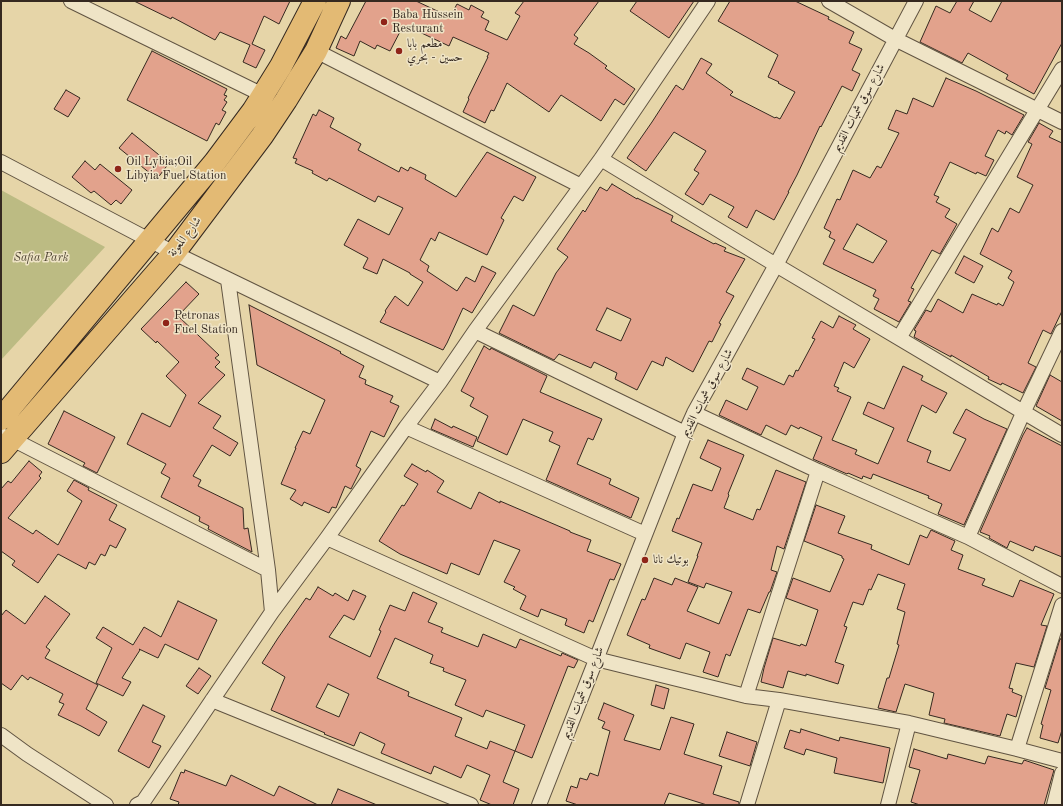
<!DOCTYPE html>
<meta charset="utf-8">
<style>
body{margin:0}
#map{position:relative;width:1063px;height:806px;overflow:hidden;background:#e6d5a8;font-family:"Old Standard TT",serif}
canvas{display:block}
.frame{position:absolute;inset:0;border:2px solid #352920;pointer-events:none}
</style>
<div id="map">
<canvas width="1063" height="806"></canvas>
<div class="frame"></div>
</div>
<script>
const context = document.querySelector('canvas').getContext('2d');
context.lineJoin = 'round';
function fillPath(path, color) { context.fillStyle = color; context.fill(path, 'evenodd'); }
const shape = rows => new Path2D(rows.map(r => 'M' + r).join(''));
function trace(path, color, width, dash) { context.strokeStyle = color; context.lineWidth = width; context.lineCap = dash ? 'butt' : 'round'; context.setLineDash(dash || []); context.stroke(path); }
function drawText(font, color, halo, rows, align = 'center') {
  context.font = font + ' "Old Standard TT",Amiri,serif'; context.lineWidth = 3; context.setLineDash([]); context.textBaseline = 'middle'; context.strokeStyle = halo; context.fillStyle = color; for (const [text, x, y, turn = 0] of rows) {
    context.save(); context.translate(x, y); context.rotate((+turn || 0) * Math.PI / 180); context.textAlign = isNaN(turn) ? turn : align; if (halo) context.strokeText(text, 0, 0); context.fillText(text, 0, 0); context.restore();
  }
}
const green = shape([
 [1,190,105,247,1,360]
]);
const building = shape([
 [134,1,290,1,279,24,264,16,252,44,265,50,256,68,243,62,250,45,220,32,215,40,172,17,171,19,134,1],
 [366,1,416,1,450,17,457,4,469,10,471,5,484,12,481,17,489,21,485,30,507,40,520,16,515,13,524,1,599,1,574,35,578,38,574,44,589,53,607,66,605,68,635,89,624,105,615,99,601,121,561,95,549,112,507,83,494,111,491,110,485,123,463,112,469,99,468,98,488,57,487,57,489,53,453,37,449,46,411,28,410,30,403,26,390,51,377,45,375,49,360,41,354,56,336,48,341,36,346,39,366,1],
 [637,1,694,1,669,38,630,11,637,1],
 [730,1,795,1,829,17,828,19,854,32,849,43,862,49,852,70,860,74,852,91,842,86,821,127,820,126,797,175,788,192,789,192,774,220,756,210,747,228,728,217,734,207,710,194,703,205,685,194,699,173,694,170,706,151,674,132,646,171,627,158,652,122,676,85,683,90,701,58,712,64,706,73,733,92,730,95,775,118,776,117,780,119,795,92,778,83,779,82,768,77,778,55,718,21,730,1],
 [957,1,974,1,969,10,991,22,1002,1,1062,1,1062,43,1034,94,1006,79,1008,75,968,53,962,63,920,42,936,6,950,13,957,1],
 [152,51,227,89,224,95,227,96,224,100,227,102,222,110,226,112,219,125,216,123,207,141,127,100,152,51],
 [946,78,976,91,1024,115,1012,135,1006,131,1005,134,998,130,985,156,994,160,986,176,977,172,976,174,950,162,934,195,939,197,936,202,950,209,945,217,957,224,940,254,932,250,911,288,914,289,908,301,911,302,899,322,874,309,879,299,873,296,876,290,823,264,835,240,829,237,831,232,824,228,837,199,840,200,853,170,870,178,877,166,881,168,899,133,888,129,896,110,907,114,913,98,933,107,946,78],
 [857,224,887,241,873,263,843,249,857,224],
 [66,90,80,98,68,117,54,109,66,90],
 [319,110,334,118,330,127,361,144,358,150,399,172,401,167,408,171,410,167,426,175,425,179,456,197,487,152,536,177,523,201,514,196,501,218,504,220,487,255,439,232,435,241,431,238,420,260,429,266,427,271,457,291,466,277,475,282,482,266,496,273,472,313,463,308,447,343,443,350,380,322,386,312,385,311,395,296,408,306,423,282,410,274,410,273,383,259,377,274,363,268,368,258,344,245,358,219,389,235,403,208,378,196,375,202,329,178,327,181,312,173,313,171,295,163,297,159,293,158,313,114,316,116,319,110],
 [1039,123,1053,131,1049,137,1062,143,1062,311,1051,334,1043,330,1028,363,1036,367,1023,393,1002,383,1001,385,988,379,989,377,951,355,951,357,914,337,916,331,914,330,926,310,931,312,938,299,963,313,972,294,997,305,998,303,1003,306,1014,282,1008,278,1012,271,980,254,992,228,998,232,1010,208,1019,213,1033,185,1017,177,1032,144,1028,142,1039,123],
 [132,133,169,163,157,179,119,148,132,133],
 [85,161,95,170,100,164,132,190,121,204,116,200,111,205,94,191,91,193,72,177,85,161],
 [612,184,637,199,637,198,673,216,671,221,714,244,715,243,726,248,724,251,745,259,726,292,734,296,719,323,721,324,712,342,709,341,693,372,666,357,663,366,652,361,637,390,615,379,617,373,594,362,591,368,559,354,554,360,499,333,513,305,534,316,556,273,568,257,557,249,583,210,585,212,600,187,607,191,612,184],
 [607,308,631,319,621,341,596,330,607,308],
 [964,256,983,266,974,283,955,273,964,256],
 [186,282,199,294,178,316,219,355,215,358,220,362,215,367,225,375,198,403,221,416,213,428,238,443,230,456,212,445,193,476,201,480,198,486,243,508,244,529,248,528,252,552,208,529,209,526,199,521,200,517,161,497,170,478,161,473,166,464,127,444,142,413,170,427,186,395,166,376,179,362,157,341,156,343,141,329,186,282],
 [249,305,341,352,340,353,364,366,359,377,366,380,365,384,393,396,390,402,399,406,384,437,371,431,356,466,361,469,351,489,345,486,336,508,332,507,329,513,304,502,302,506,290,499,296,490,281,484,296,448,295,448,303,431,310,434,325,400,257,365,249,305],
 [839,316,856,325,853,329,870,339,854,368,844,362,834,386,839,388,837,391,851,397,832,440,857,450,855,454,878,464,894,428,863,414,868,402,884,409,903,366,923,376,921,380,947,393,936,413,922,405,907,441,931,451,927,462,950,471,966,439,953,433,966,409,984,419,1007,429,964,525,938,514,942,504,928,498,929,496,873,474,871,479,863,476,862,479,848,473,847,474,813,459,822,437,800,427,799,429,791,425,786,435,766,425,761,435,719,415,726,400,747,410,758,387,742,379,747,368,784,385,789,375,793,377,796,370,798,371,815,339,812,338,821,321,833,328,839,316],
 [484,346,490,350,491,348,547,376,540,392,602,419,593,440,588,438,577,464,611,479,609,484,639,498,631,518,546,480,560,446,549,441,553,432,523,419,507,455,477,441,488,416,470,406,474,398,461,391,484,346],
 [1050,375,1062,382,1062,421,1036,406,1050,375],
 [64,411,115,437,97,473,83,466,85,463,48,444,64,411],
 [435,419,452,428,453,426,477,437,473,447,431,429,435,419],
 [1027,428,1062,446,1062,557,1035,546,1033,551,1010,541,1007,548,989,538,990,536,980,532,1023,435,1027,428],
 [708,440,744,455,728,494,729,495,724,508,753,520,757,509,760,510,776,470,806,482,784,549,777,546,771,570,777,572,770,592,769,592,760,613,748,609,730,656,726,654,718,677,703,672,710,652,686,643,680,659,649,648,650,645,627,635,642,599,645,600,654,578,672,585,675,578,698,587,687,611,719,624,732,592,706,583,704,588,688,582,698,556,697,556,702,543,672,531,677,518,679,519,693,484,712,491,721,468,700,458,708,440],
 [29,461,42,472,39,476,41,478,8,518,33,534,36,530,58,545,82,501,67,491,74,480,89,488,88,490,117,505,109,520,126,529,116,548,110,545,105,556,101,554,95,565,89,562,86,569,58,554,38,583,12,565,15,561,1,551,1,489,8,481,11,483,29,461],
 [412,464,426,472,427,470,444,481,437,492,471,509,479,492,500,503,500,501,570,531,570,532,591,540,587,551,621,564,614,580,610,579,593,622,589,620,584,633,565,625,567,619,541,609,538,617,520,609,526,596,513,589,515,587,504,582,520,550,494,540,479,575,451,563,447,574,400,554,379,541,402,505,404,506,418,484,404,476,412,464],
 [816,505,845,516,838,533,872,545,871,549,909,565,920,535,927,538,931,530,955,541,951,550,963,555,958,569,985,579,982,585,1013,597,1020,580,1054,594,1041,625,1047,626,1034,667,1016,663,1009,688,1013,689,1012,692,1022,696,1016,717,1007,714,1000,736,944,723,945,719,929,715,934,693,905,684,896,712,878,708,887,678,889,678,899,645,897,644,905,612,897,609,905,584,878,574,871,590,869,589,863,605,853,602,844,626,847,627,835,662,844,665,838,684,806,674,806,676,788,671,783,688,761,682,764,668,773,638,800,646,801,644,806,646,818,610,786,598,793,578,830,592,844,559,842,558,842,556,804,541,816,505],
 [318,587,333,596,335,593,348,601,353,590,366,596,354,620,344,615,329,637,370,657,381,631,379,630,390,605,405,611,413,592,437,603,428,622,443,628,441,632,478,647,483,634,516,648,520,639,561,656,562,653,578,660,574,668,568,666,532,758,515,751,525,725,486,710,483,717,455,705,466,680,443,671,444,668,430,663,433,655,395,638,377,678,409,692,408,696,462,718,455,736,487,749,490,741,515,751,503,782,519,789,513,805,492,805,480,800,490,775,467,765,461,778,434,766,431,774,381,753,385,744,360,732,354,746,324,734,325,733,271,710,285,677,262,663,278,638,306,598,310,600,318,587],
 [328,684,349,694,339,717,316,707,328,684],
 [45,596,70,614,46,647,50,650,45,658,98,685,86,709,107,722,99,736,81,726,58,715,64,704,59,702,63,694,30,677,28,680,22,675,11,690,1,683,1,616,6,610,25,624,45,596],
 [178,601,217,620,198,660,165,644,158,658,139,649,140,650,122,678,131,682,123,696,96,683,112,648,96,638,103,627,133,645,144,627,161,637,178,601],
 [1060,639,1062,639,1062,730,1058,743,1040,738,1043,725,1041,724,1051,690,1045,688,1060,639],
 [199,668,211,676,198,694,186,686,199,668],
 [656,685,669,689,664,709,651,705,656,685],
 [604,703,634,715,624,740,660,750,671,717,694,724,684,754,722,766,713,794,739,802,739,805,707,805,669,793,664,805,578,805,566,801,571,786,577,788,580,778,587,780,590,773,598,776,610,731,602,728,605,722,598,719,604,703],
 [143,705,165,716,152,742,161,746,149,768,118,751,143,705],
 [801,729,839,741,840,737,890,748,883,783,834,773,837,758,806,749,804,755,784,748,790,730,800,733,801,729],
 [727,732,757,742,750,766,719,756,727,732],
 [914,749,947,759,948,754,985,764,988,756,1022,764,1024,760,1054,770,1044,805,920,805,911,802,920,770,909,767,914,749],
 [185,770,226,786,231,775,274,796,279,786,318,805,178,805,179,802,170,799,181,772,184,773,185,770],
 [338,789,377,805,331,805,338,789]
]);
const minor = shape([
 [71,1,263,95],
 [829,1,895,39,1062,122],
 [316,51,581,186],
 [601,159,776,265,1062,435],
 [1,162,174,253,440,382],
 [228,280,268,570],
 [475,331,685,433],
 [899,338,1062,69],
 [694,413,818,471,968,537,1062,586],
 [406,427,645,534],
 [1,435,12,439,268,570,272,612],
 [968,537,1023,413,1062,331],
 [327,538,596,659,746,696,779,700,909,723,1017,749,1062,761],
 [746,696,818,471],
 [212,700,471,805],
 [1,735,27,754,106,805],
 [1017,749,1062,605],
 [137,805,143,802,272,612,327,538,406,427,440,382,475,331,601,159,708,1],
 [539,805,685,433,694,413,776,265,916,1],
 [747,805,779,700],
 [888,805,909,723],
 [1054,805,1062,773]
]);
const trunk = shape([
 [1,419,215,162,253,111,263,95,281,66,315,1],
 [1,452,174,253,262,136,286,100,316,51,339,1]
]);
const markers = [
 [384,22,4,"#8f2418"],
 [399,51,4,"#8f2418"],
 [118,169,4,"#8f2418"],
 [166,323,4,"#8f2418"],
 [645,560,4,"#8f2418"]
];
const poiNames = [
 ["Baba Hussein",392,15],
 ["Resturant",392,29],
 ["مطعم بابا",407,44],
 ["حسين - بحري",407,58],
 ["Oil Lybia;Oil",126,162],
 ["Libyia Fuel Station",126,176],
 ["Petronas",174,316],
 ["Fuel Station",174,330],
 ["بوتيك نانا",653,560]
];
const streetNames = [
 ["شارع سوق شمبات القديم",859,108,-62],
 ["شارع المعونة",185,237,-53],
 ["شارع سوق شمبات القديم",707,393,-62],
 ["شارع سوق شمبات القديم",583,693,-69]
];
const parkNames = [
 ["Safia Park",41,258]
];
fillPath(green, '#bcbb83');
fillPath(building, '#e2a28c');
trace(building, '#352920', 1);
trace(minor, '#615442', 16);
trace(trunk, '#352920', 24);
trace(minor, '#efe4c6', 14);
trace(trunk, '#e3ba74', 22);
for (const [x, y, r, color] of markers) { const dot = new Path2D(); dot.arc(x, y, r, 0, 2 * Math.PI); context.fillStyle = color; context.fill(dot); trace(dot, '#efe4c6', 1.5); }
drawText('12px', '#352920', '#efe4c6', poiNames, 'left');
drawText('12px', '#352920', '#efe4c6', streetNames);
drawText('italic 12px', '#504634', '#efe4c6', parkNames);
</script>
